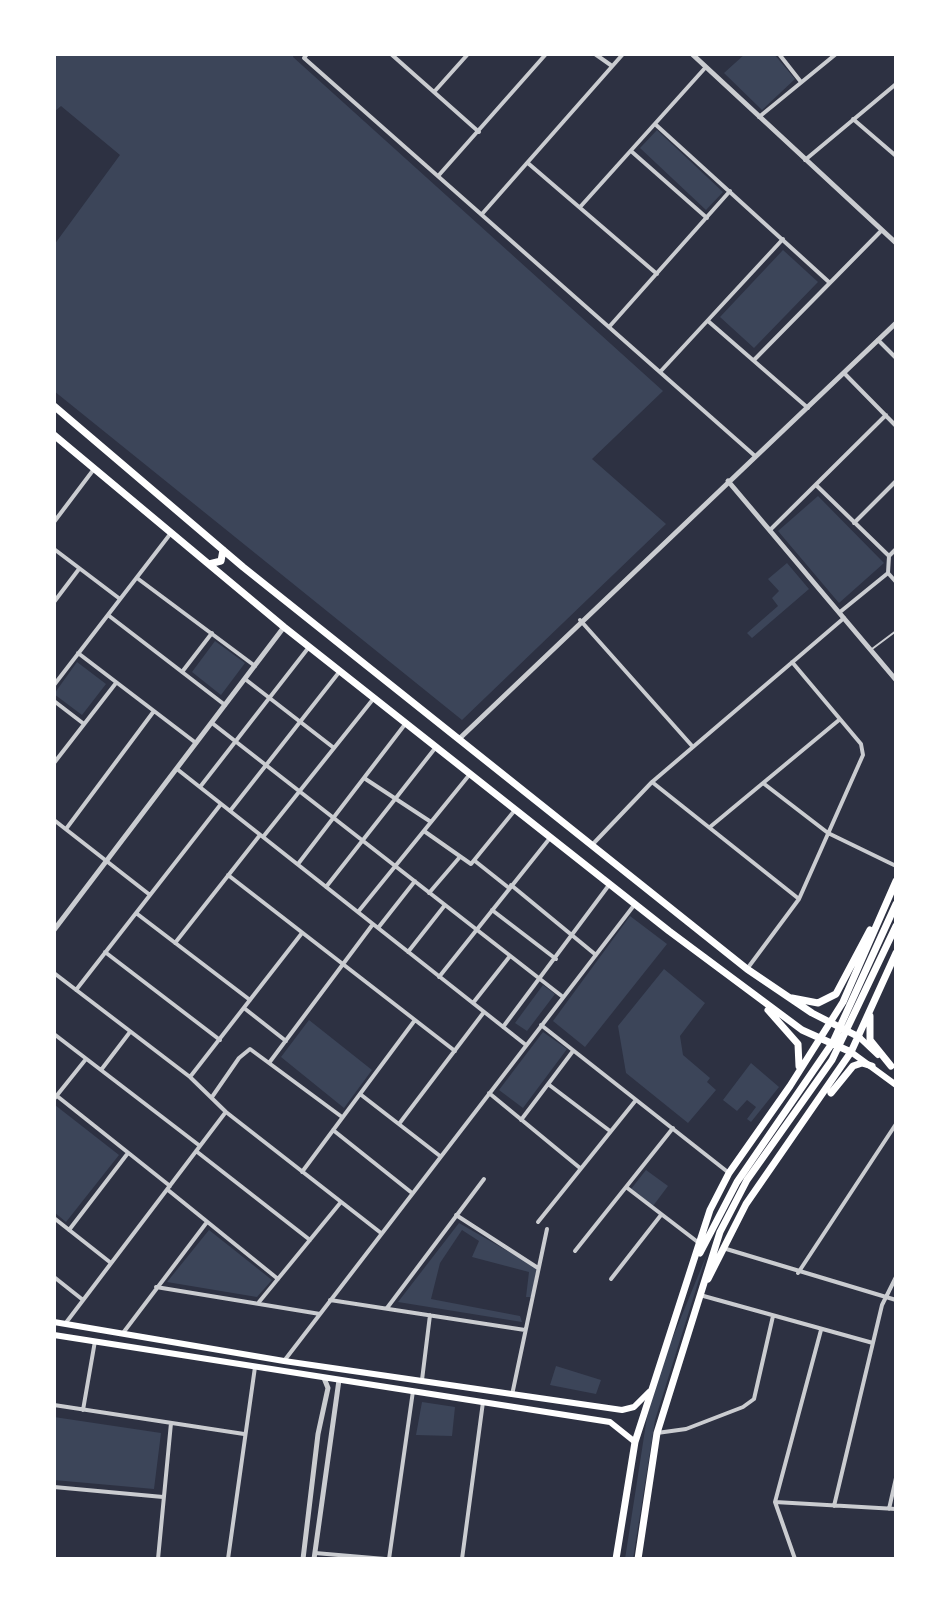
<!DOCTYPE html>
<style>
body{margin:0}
#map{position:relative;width:950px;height:1613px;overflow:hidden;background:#2d3142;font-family:Roboto,sans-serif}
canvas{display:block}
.frame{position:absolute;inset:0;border:56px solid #fff;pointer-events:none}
</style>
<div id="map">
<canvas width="950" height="1613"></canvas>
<div class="frame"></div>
</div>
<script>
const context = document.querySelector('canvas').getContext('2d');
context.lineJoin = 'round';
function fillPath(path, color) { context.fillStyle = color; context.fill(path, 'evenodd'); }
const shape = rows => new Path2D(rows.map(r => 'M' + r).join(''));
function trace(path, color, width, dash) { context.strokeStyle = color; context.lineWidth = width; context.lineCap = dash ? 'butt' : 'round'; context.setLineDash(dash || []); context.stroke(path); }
const green = shape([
 [54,54,294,54,293,57,663,391,592,459,666,524,462,720,54,391,54,245,120,155,61,106,54,112],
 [745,54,774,54,795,79,762,110,724,73],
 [657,130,723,192,706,210,640,148],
 [783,250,818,282,754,348,720,317],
 [818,496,884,563,839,603,778,531],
 [787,563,809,589,752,638,747,633,778,606,772,598,779,591,768,579],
 [215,641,245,663,221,695,192,672],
 [77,662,106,684,82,715,54,694],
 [630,916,667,944,585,1047,553,1021],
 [664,969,705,1003,680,1036,683,1055,710,1078,707,1082,716,1090,688,1123,626,1073,618,1026],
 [543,985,555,994,527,1031,515,1023],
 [309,1020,372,1070,344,1108,281,1057],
 [543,1032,567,1049,523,1108,499,1090],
 [751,1063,779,1087,751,1122,747,1119,756,1107,747,1100,737,1111,723,1100],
 [55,1105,119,1155,66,1222,54,1212],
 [646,1170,668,1186,653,1206,631,1189],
 [459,1223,537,1268,531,1297,526,1297,529,1272,472,1257,479,1241,462,1230,440,1263,431,1299,520,1316,522,1322,398,1302],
 [209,1230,272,1280,257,1297,167,1282],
 [707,1254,655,1420,633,1559,625,1559,647,1417,666,1354],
 [556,1366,601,1380,596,1394,550,1385],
 [422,1402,455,1407,452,1436,416,1435],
 [54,1417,161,1433,154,1489,54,1480]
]);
const service = shape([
 [872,649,896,631]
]);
const minor = shape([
 [307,54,304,58,755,456],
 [391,54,479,132],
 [595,54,612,66],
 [779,54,801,82],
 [434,92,468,54],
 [759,117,836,54],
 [853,119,896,156],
 [655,124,830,283],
 [631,151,707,218],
 [805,160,896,84],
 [529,164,657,274],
 [439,175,546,54],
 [581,206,705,68],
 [482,214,623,54],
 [708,321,808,408],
 [609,327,730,191],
 [878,340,896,358],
 [754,360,881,231],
 [660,372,783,239],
 [844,373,896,426],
 [816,485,889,556],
 [54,522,94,469],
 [854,523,896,481],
 [770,530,886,415],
 [54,549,120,599],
 [889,556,896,549],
 [888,573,889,556],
 [888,573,896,582],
 [137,578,255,666],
 [54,602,79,569],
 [840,612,888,573],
 [108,615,225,705],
 [580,620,693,747],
 [78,653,196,743],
 [182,672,212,633],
 [245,679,334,748],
 [54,685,171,533],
 [54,701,84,724],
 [212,723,563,997],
 [54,763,116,683],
 [177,769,526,1045],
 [364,778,431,822],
 [652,782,799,899],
 [763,783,828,833,896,866],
 [200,787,309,647],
 [230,811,340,671],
 [54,820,150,895],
 [710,827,839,720],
 [66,829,154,711],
 [424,831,471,864,515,810],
 [263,837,374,698],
 [592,845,652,782,844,618],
 [475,861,509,888],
 [298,864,406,723],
 [228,875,455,1051],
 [511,885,596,955],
 [326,887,436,747],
 [429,893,459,858],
 [492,910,556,959],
 [358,912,470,774],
 [136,913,250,1000],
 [378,928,415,881],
 [175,943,260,835],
 [105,952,220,1040],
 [408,952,445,905],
 [747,969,799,899,863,755,861,744,792,662],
 [54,973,190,1077,226,1112,381,1233],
 [439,977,550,838],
 [76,990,221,804],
 [473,1003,510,956],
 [244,1008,286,1041],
 [541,1025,729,1173],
 [503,1027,609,885],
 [54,1034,200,1146],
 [269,1063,373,924],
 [101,1070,130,1032],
 [190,1077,302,933],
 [548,1084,610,1131],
 [489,1093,580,1168],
 [360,1094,440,1156],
 [57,1096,170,1186],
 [212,1097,239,1058,250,1049,342,1117],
 [54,1099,86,1059],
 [521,1120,573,1051],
 [399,1124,484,1012],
 [333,1130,412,1193],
 [196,1151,310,1240],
 [302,1172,415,1020],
 [626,1187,699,1243],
 [168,1190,278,1279],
 [456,1215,538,1268],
 [54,1218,111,1263],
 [538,1222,636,1100],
 [69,1230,128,1153],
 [723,1248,896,1300],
 [575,1251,673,1128],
 [798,1273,896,1124],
 [54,1277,83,1300],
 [611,1279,661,1215],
 [156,1287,320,1314],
 [700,1295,873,1343],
 [330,1300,525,1330],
 [259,1302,341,1202],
 [387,1308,484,1179],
 [65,1324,225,1113],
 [123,1333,207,1222],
 [284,1361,635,904],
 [422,1380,430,1315],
 [512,1395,547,1229],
 [54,1405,244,1434],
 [83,1410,95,1341],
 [657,1433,686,1429,743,1407,754,1399,773,1316],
 [54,1487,163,1497],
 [775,1502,896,1509],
 [834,1506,882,1305,896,1277],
 [889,1509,896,1478],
 [315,1553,385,1559],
 [158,1559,171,1423],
 [228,1559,255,1367],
 [389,1559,413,1391],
 [462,1559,483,1402],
 [795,1559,775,1502,821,1330]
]);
const tertiary = shape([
 [692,54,896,243],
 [728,481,896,680],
 [459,739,896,323],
 [54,930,284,627],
 [303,1559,318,1434,328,1388,324,1378],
 [314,1559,339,1380]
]);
const secondary = shape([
 [859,1037,878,1055],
 [851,1052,896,1085],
 [54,1322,284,1361,622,1410,634,1407,649,1392],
 [54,1335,610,1422,635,1442]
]);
const trunk = shape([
 [54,406,243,567,747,969,812,1013,859,1037],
 [54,435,284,627,669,931,802,1030,851,1052],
 [209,564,221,561,223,550],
 [792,998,818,1003,836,994,870,930],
 [768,1010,798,1044,799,1066],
 [870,1016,870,1040,891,1066],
 [831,1093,853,1066,862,1063,872,1066],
 [700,1253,737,1182,833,1042,896,904],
 [708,1279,746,1204,851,1052,896,953],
 [616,1559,635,1442,710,1210,729,1173,790,1086,843,1002,896,881],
 [638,1559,657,1433,720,1232,747,1180,832,1060,896,926]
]);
fillPath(green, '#3c4559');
trace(service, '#caccd0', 2);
trace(minor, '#caccd0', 4);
trace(tertiary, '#caccd0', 5);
trace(secondary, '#fff', 6);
trace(trunk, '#fff', 7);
</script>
